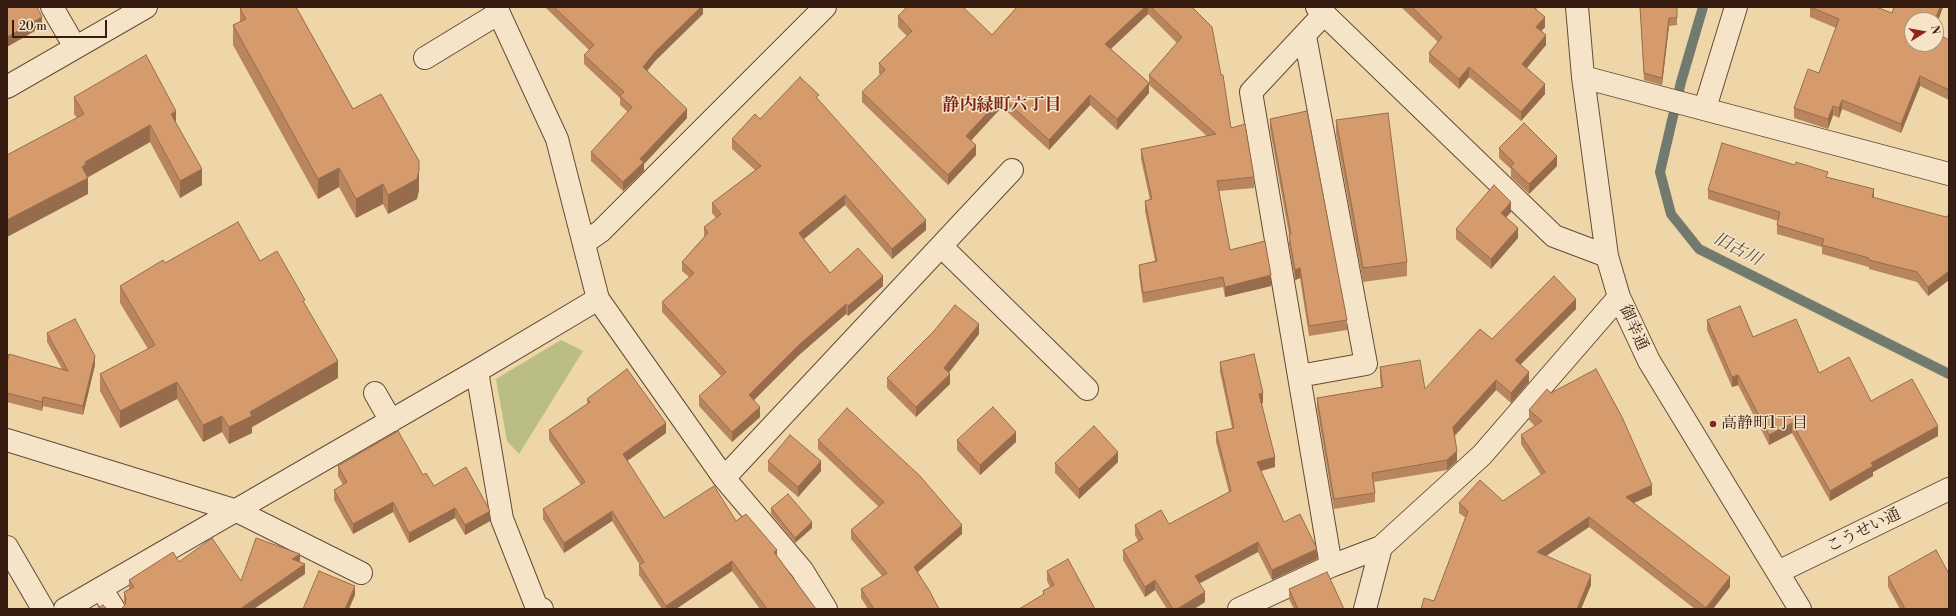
<!DOCTYPE html>
<meta charset="utf-8">
<style>
body{margin:0}
#map{position:relative;width:1956px;height:616px;overflow:hidden;background:#efd6a9;font-family:"Libre Bodoni",serif}
canvas{display:block}
.frame{position:absolute;inset:0;border:8px solid #371d11;pointer-events:none}
.north{position:absolute;left:1904px;top:12px;width:40px;height:40px;box-sizing:border-box;background:#f5e4c7;border:1px solid #a9947e;border-radius:50%;rotate:79deg;font-size:11px;font-weight:700;line-height:16px;text-align:center;color:#371d11}
.north::after{content:'';display:block;margin:auto;width:14px;height:18px;background:#8f2418;clip-path:polygon(50% 0,100% 100%,50% 72%,0 100%)}
.scale{position:absolute;left:12px;top:20px;width:95px;height:18px;box-sizing:border-box;border:2px solid #371d11;border-top:0;padding-left:5px;font-size:12px;line-height:14px;white-space:nowrap;color:#371d11;-webkit-text-stroke:3px #f5e4c7;paint-order:stroke}
</style>
<div id="map">
<canvas width="1956" height="616"></canvas>
<div class="frame"></div>
<div class="north">N</div>
<div class="scale">20 m</div>
</div>
<script>
const context = document.querySelector('canvas').getContext('2d');
context.lineJoin = 'round';
function fillPath(path, color) { context.fillStyle = color; context.fill(path, 'evenodd'); }
const shape = rows => new Path2D(rows.map(r => 'M' + r).join(''));
function trace(path, color, width, dash) { context.strokeStyle = color; context.lineWidth = width; context.lineCap = dash ? 'butt' : 'round'; context.setLineDash(dash || []); context.stroke(path); }
function drawText(font, color, halo, rows, align = 'center') {
  context.font = font + ' "Libre Bodoni","Noto Serif JP",serif'; context.lineWidth = 3; context.setLineDash([]); context.textBaseline = 'middle'; context.strokeStyle = halo; context.fillStyle = color; for (const [text, x, y, turn = 0] of rows) {
    context.save(); context.translate(x, y); context.rotate((+turn || 0) * Math.PI / 180); context.textAlign = isNaN(turn) ? turn : align; if (halo) context.strokeText(text, 0, 0); context.fillText(text, 0, 0); context.restore();
  }
}
const green = shape([
 [561,340,583,351,519,454,507,441,496,379]
]);
const stream = shape([
 [1703,7,1681,82,1660,172,1671,214,1699,249,1949,374]
]);
const minor = shape([
 [52,7,75,47],
 [496,7,557,139,598,299,724,478,802,570,826,609],
 [1317,7,1554,236,1607,256],
 [1577,7,1583,77,1607,256,1619,297,1649,361,1800,609],
 [1324,14,1251,92,1331,566],
 [425,58,499,13],
 [1583,77,1949,174],
 [7,87,146,7],
 [1705,108,1736,7],
 [584,243,601,231,825,7],
 [941,246,1087,389],
 [477,371,502,519,537,608,542,609],
 [1299,376,1366,364,1305,36],
 [375,393,391,421],
 [7,440,237,511,361,573],
 [724,478,1012,170],
 [7,547,43,609],
 [1778,572,1949,489],
 [101,588,114,609],
 [65,609,477,371,598,299],
 [1239,609,1331,566,1381,547,1482,455,1619,297],
 [1365,609,1381,547]
]);
const wall = shape([
 [243,7,296,7,353,109,419,190,417,199,388,214,383,204,356,218,339,187,318,199,233,45,233,25,240,22,240,9],
 [545,7,703,7,703,14,655,61,647,71,687,118,644,164,644,171,623,191,591,161,591,152,628,112,620,105,620,98,584,64,584,55,589,50],
 [1017,7,1192,7,1231,128,1254,177,1254,188,1219,191,1230,250,1271,286,1225,297,1223,287,1143,303,1139,275,1139,265,1155,261,1145,211,1145,201,1150,200,1141,159,1141,149,1207,136,1149,85,1149,93,1117,130,1090,105,1049,150,1002,107,971,140,976,155,948,185,862,102,862,92,880,75,879,73,879,63,907,36,898,27,898,16,992,35],
 [1148,14,1177,43,1149,75,1149,83,1111,49],
 [1401,7,1538,7,1536,9,1545,27,1541,31,1546,45,1526,68,1545,94,1521,121,1469,77,1459,89,1429,62,1429,53,1438,42],
 [1640,7,1677,7,1677,25,1669,26,1662,85,1644,80],
 [1810,7,1892,13,1894,7,1943,7,1936,26,1936,20,1912,44,1949,40,1949,100,1920,86,1901,133,1842,109,1839,118,1833,115,1828,129,1794,118,1794,108,1819,73,1836,28,1810,17],
 [74,97,176,123,202,185,180,198,150,142,87,178,88,194,77,118,74,114],
 [819,100,926,230,892,259,845,205,804,239,830,273,883,286,848,316,846,314,799,355,754,400,760,417,732,442,699,406,699,396,721,376,662,312,662,302,689,277,682,271,682,262,704,237,704,227,716,218,712,213,712,203,755,170,732,149,732,139,760,119],
 [1270,119,1347,320,1347,330,1309,336,1300,278,1295,280,1289,245,1289,235,1270,129],
 [1336,120,1407,262,1407,276,1363,282,1336,134],
 [1499,148,1557,166,1529,194,1511,177,1511,169,1499,158],
 [1828,177,1874,198,1946,217,1949,215,1949,280,1928,296,1917,282,1869,269,1869,267,1822,254,1822,247,1777,234,1777,225,1778,221,1708,199,1708,190],
 [1511,212,1506,217,1518,238,1491,269,1456,239,1456,229],
 [260,261,305,305,338,378,252,427,252,433,229,444,222,432,203,442,177,399,120,428,100,391,100,374,148,349,120,303,120,286,165,263],
 [1576,309,1520,365,1529,382,1511,403,1496,390,1455,436,1457,461,1447,470,1374,482,1375,493,1375,502,1334,509,1317,408,1317,398,1381,387,1380,377,1380,367,1425,389,1492,339],
 [1707,320,1753,337,1871,401,1938,436,1873,472,1873,476,1830,501,1792,433,1769,445,1738,385,1732,387,1707,330],
 [47,333,95,365,83,415,43,406,42,411,7,402,7,363,62,369,47,342],
 [979,334,949,373,950,384,916,417,887,388,887,378],
 [1220,362,1263,403,1261,404,1275,467,1261,471,1284,522,1317,559,1272,580,1258,552,1199,583,1205,602,1194,609,1167,609,1155,590,1145,597,1123,560,1123,550,1138,541,1135,535,1135,525,1169,524,1229,492,1216,442,1216,432,1232,428,1220,372],
 [587,399,666,433,627,461,664,518,736,521,777,556,816,609,760,609,732,571,676,609,662,609,639,575,639,565,640,565,612,521,564,553,543,519,543,509,581,485,549,440,549,430,587,404],
 [1529,410,1652,495,1634,503,1730,587,1713,609,1695,609,1589,527,1546,556,1591,585,1581,609,1421,609,1434,601,1466,518,1459,513,1459,503,1503,501,1541,475,1521,444,1521,435,1535,426,1529,420],
 [818,440,962,534,918,572,939,609,868,609,861,598,861,589,882,576,851,539,851,530,879,507,818,449],
 [957,440,1016,442,980,475,957,450],
 [768,461,821,471,798,497,768,471],
 [1118,462,1079,499,1055,473,1055,463],
 [338,466,423,475,434,486,490,521,465,535,455,518,409,543,393,512,353,534,334,500,334,490,343,485,338,476],
 [771,508,812,528,795,543,771,514],
 [179,562,241,581,300,562,305,574,125,605,124,602,124,592,129,589,129,580],
 [1047,571,1095,609,1043,595,1043,591,1050,587,1047,581],
 [1888,577,1949,609,1900,609,1888,587],
 [1289,589,1344,609,1294,609,1289,599]
]);
const shadedWall = shape([
 [700,7,703,7,703,14,655,61,643,76,643,67,655,52],
 [1145,7,1148,7,1148,14,1105,54,1105,44],
 [1940,7,1943,7,1936,26,1936,20,1935,20],
 [42,17,42,27,7,47,7,37],
 [1545,17,1545,27,1536,37,1536,27],
 [1669,18,1669,26,1662,85,1662,78],
 [1546,35,1546,45,1522,74,1522,64],
 [1469,67,1469,77,1459,89,1459,79],
 [1920,76,1920,86,1901,133,1901,124],
 [1149,83,1149,93,1117,130,1117,119],
 [1545,84,1545,94,1521,121,1521,112],
 [1090,95,1090,105,1049,150,1049,140],
 [1002,97,1002,107,966,146,966,136],
 [1842,100,1842,109,1839,118,1839,108],
 [1833,106,1833,115,1828,129,1828,119],
 [687,109,687,118,644,164,644,171,623,191,623,182,640,159],
 [176,111,176,127,171,114],
 [150,125,150,142,86,178,88,178,88,194,7,237,7,220,82,167,85,162],
 [976,145,976,155,948,185,948,175],
 [1557,156,1557,166,1529,194,1529,184],
 [339,168,339,187,318,199,318,179],
 [202,169,202,185,180,198,180,181],
 [419,170,419,190,417,199,388,214,388,195],
 [383,184,383,204,356,218,356,199],
 [1874,189,1874,199,1872,197],
 [845,195,845,205,799,243,799,233],
 [1511,202,1511,212,1501,223,1501,213],
 [926,220,926,230,892,259,892,249],
 [1518,228,1518,238,1491,269,1491,259],
 [1300,268,1300,278,1295,280,1295,270],
 [1949,271,1949,280,1928,296,1928,287],
 [1271,275,1271,286,1225,297,1225,287],
 [883,276,883,286,848,316,848,306],
 [1576,299,1576,309,1515,370,1515,360],
 [846,304,846,314,799,355,749,405,749,395,799,345],
 [979,324,979,334,944,378,944,368],
 [95,356,95,365,83,415,83,406],
 [338,361,338,378,252,427,252,433,229,444,229,427,250,412],
 [1529,372,1529,382,1511,403,1511,393],
 [950,374,950,384,916,417,916,407],
 [1738,375,1738,385,1732,387,1732,377],
 [1496,380,1496,390,1453,437,1453,427],
 [177,382,177,399,120,428,120,411],
 [1263,393,1263,403,1259,404,1259,394],
 [43,397,43,406,42,411,42,402],
 [760,407,760,417,732,442,732,432],
 [222,416,222,432,203,442,203,425],
 [666,423,666,433,623,464,623,454],
 [1792,423,1792,433,1769,445,1769,435],
 [1938,426,1938,436,1873,472,1873,476,1830,501,1830,491,1871,463],
 [1016,432,1016,442,980,475,980,465],
 [1457,451,1457,461,1447,470,1447,460],
 [1118,452,1118,462,1079,499,1079,489],
 [1275,457,1275,467,1257,472,1257,462],
 [821,461,821,471,798,497,798,487],
 [1652,485,1652,495,1626,506,1626,497],
 [393,502,393,512,353,534,353,524],
 [455,508,455,518,409,543,409,533],
 [490,511,490,521,465,535,465,525],
 [612,511,612,521,564,553,564,543],
 [1589,517,1589,527,1537,562,1537,552],
 [812,522,812,528,795,543,795,538],
 [962,525,962,534,914,575,914,567],
 [1258,542,1258,552,1195,586,1195,576],
 [1317,549,1317,559,1272,580,1272,570],
 [777,550,777,559,774,552],
 [300,554,300,564,292,559],
 [732,561,732,571,676,609,666,609,666,606],
 [305,564,305,574,254,609,240,609],
 [1591,575,1591,585,1581,609,1577,609],
 [1730,577,1730,587,1713,609,1706,609,1706,608],
 [1155,580,1155,590,1145,597,1145,587],
 [355,586,355,595,349,609,345,609],
 [1205,592,1205,602,1194,609,1177,609]
]);
const building = shape([
 [7,7,37,7,42,17,7,37,7,7],
 [243,7,296,7,353,109,381,94,419,161,419,170,417,179,388,195,383,184,356,199,339,168,318,179,233,25,246,19,240,9,243,7],
 [554,7,701,7,655,52,643,67,687,109,640,159,644,162,623,182,591,152,632,107,620,96,624,92,584,55,594,45,554,7],
 [907,7,963,7,992,35,1017,7,1145,7,1105,44,1149,83,1117,119,1090,95,1049,140,1002,97,966,136,976,145,948,175,862,92,885,70,879,63,912,31,898,16,907,7],
 [1151,7,1192,7,1212,27,1221,75,1223,75,1231,128,1245,124,1254,177,1217,181,1230,250,1265,241,1271,275,1225,287,1223,277,1143,293,1139,265,1157,261,1145,201,1152,199,1141,149,1216,134,1149,75,1182,37,1151,7],
 [1412,7,1533,7,1545,17,1536,27,1546,35,1522,64,1545,84,1521,112,1469,67,1459,79,1429,53,1442,37,1412,7],
 [1640,7,1677,7,1677,18,1669,18,1662,78,1644,73,1640,7],
 [1810,7,1876,7,1892,13,1894,7,1940,7,1935,20,1912,20,1912,44,1936,44,1936,33,1949,40,1949,90,1920,76,1901,124,1842,100,1839,108,1833,106,1828,119,1794,108,1808,69,1819,73,1839,19,1810,7],
 [146,55,176,111,171,114,202,169,180,181,150,125,85,162,86,164,82,167,88,178,7,220,7,155,84,114,74,97,146,55],
 [800,77,819,95,816,97,926,220,892,249,845,195,799,233,830,273,858,248,883,276,848,306,846,304,799,345,749,395,760,407,732,432,699,396,726,372,662,302,694,273,682,262,708,233,704,227,721,214,712,203,761,166,732,139,755,114,760,119,800,77],
 [1307,111,1347,320,1309,326,1300,268,1295,270,1289,235,1291,234,1270,119,1307,111],
 [1388,113,1407,262,1363,268,1336,120,1388,113],
 [1524,123,1557,156,1529,184,1511,167,1514,163,1499,148,1524,123],
 [1722,143,1795,165,1796,162,1828,172,1826,177,1874,189,1872,197,1946,217,1949,215,1949,271,1928,287,1917,272,1869,260,1869,258,1822,245,1824,239,1777,225,1780,212,1708,190,1722,143],
 [1494,185,1511,202,1501,213,1518,228,1491,259,1456,229,1494,185],
 [238,222,260,261,277,251,305,300,303,301,338,361,250,412,252,416,229,427,222,416,203,425,177,382,120,411,100,374,155,345,120,286,163,260,165,263,238,222],
 [1554,276,1576,299,1515,360,1529,372,1511,393,1496,380,1453,427,1457,451,1447,460,1372,473,1375,493,1334,499,1317,398,1383,387,1380,367,1420,360,1425,389,1480,329,1492,339,1554,276],
 [955,305,979,324,944,368,950,374,916,407,887,378,934,331,955,305],
 [1740,306,1753,337,1796,319,1819,373,1849,357,1871,401,1912,379,1938,426,1871,463,1873,466,1830,491,1792,423,1769,435,1738,375,1732,377,1707,320,1740,306],
 [75,319,95,356,83,406,43,397,42,402,7,393,7,363,9,354,68,371,47,333,75,319],
 [1254,354,1263,393,1259,394,1275,457,1257,462,1284,522,1300,514,1317,549,1272,570,1258,542,1195,576,1205,592,1177,609,1173,609,1155,580,1145,587,1123,550,1143,539,1135,525,1161,510,1169,524,1231,491,1216,432,1234,428,1220,362,1254,354],
 [627,369,666,423,623,454,664,518,714,486,736,521,746,514,777,550,774,552,816,609,767,609,732,561,666,606,639,565,644,562,612,511,564,543,543,509,585,482,549,430,590,402,587,399,627,369],
 [1596,369,1622,417,1652,485,1626,497,1730,577,1706,608,1589,517,1537,552,1591,575,1577,609,1421,609,1424,598,1434,601,1468,511,1459,503,1480,480,1503,501,1545,472,1521,435,1542,421,1529,410,1547,389,1551,393,1596,369],
 [993,407,1016,432,980,465,957,440,993,407],
 [847,408,920,476,962,525,914,567,929,590,939,609,874,609,861,589,887,573,851,530,884,502,818,440,847,408],
 [1094,426,1118,452,1079,489,1055,463,1094,426],
 [398,431,423,475,426,473,434,486,466,467,490,511,465,525,455,508,409,533,393,502,353,524,334,490,347,482,338,466,398,431],
 [790,435,821,461,798,487,768,461,790,435],
 [788,494,812,522,795,538,771,508,788,494],
 [212,538,241,581,256,538,300,554,292,559,305,564,240,609,121,609,125,605,126,599,124,592,134,587,129,580,173,552,179,562,212,538],
 [1936,550,1949,574,1949,609,1905,609,1888,577,1936,550],
 [1068,559,1095,609,1019,609,1044,594,1043,591,1054,585,1047,571,1068,559],
 [319,571,355,586,345,609,303,609,319,571],
 [1327,572,1344,609,1298,609,1289,589,1327,572],
 [103,605,107,609,97,609,103,605]
]);
const markers = [
 [1713,424,4,"#8f2418"]
];
const streetNames = [
 ["御幸通",1633,328,66],
 ["こうせい通",1864,531,-26]
];
const poiNames = [
 ["高静町1丁目",1721,424]
];
const neighbourhoodNames = [
 ["静内緑町六丁目",1002,106]
];
const waterNames = [
 ["旧古川",1737,250,27]
];
fillPath(green, '#bbbd87');
trace(stream, '#727a6f', 10);
trace(minor, '#654b37', 24);
trace(minor, '#f5e4c7', 22);
fillPath(wall, '#b8855e');
fillPath(shadedWall, '#966c4c');
fillPath(building, '#d69b6d');
trace(building, '#966c4c', 1);
for (const [x, y, r, color] of markers) { const dot = new Path2D(); dot.arc(x, y, r, 0, 2 * Math.PI); context.fillStyle = color; context.fill(dot); trace(dot, '#f5e4c7', 1.5); }
drawText('16px', '#371d11', '#f5e4c7', streetNames);
drawText('16px', '#371d11', '#f5e4c7', poiNames, 'left');
drawText('bold 17px', '#7a1f14', '#f5e4c7', neighbourhoodNames);
drawText('italic 17px', '#554c40', '#f5e4c7', waterNames);
</script>
